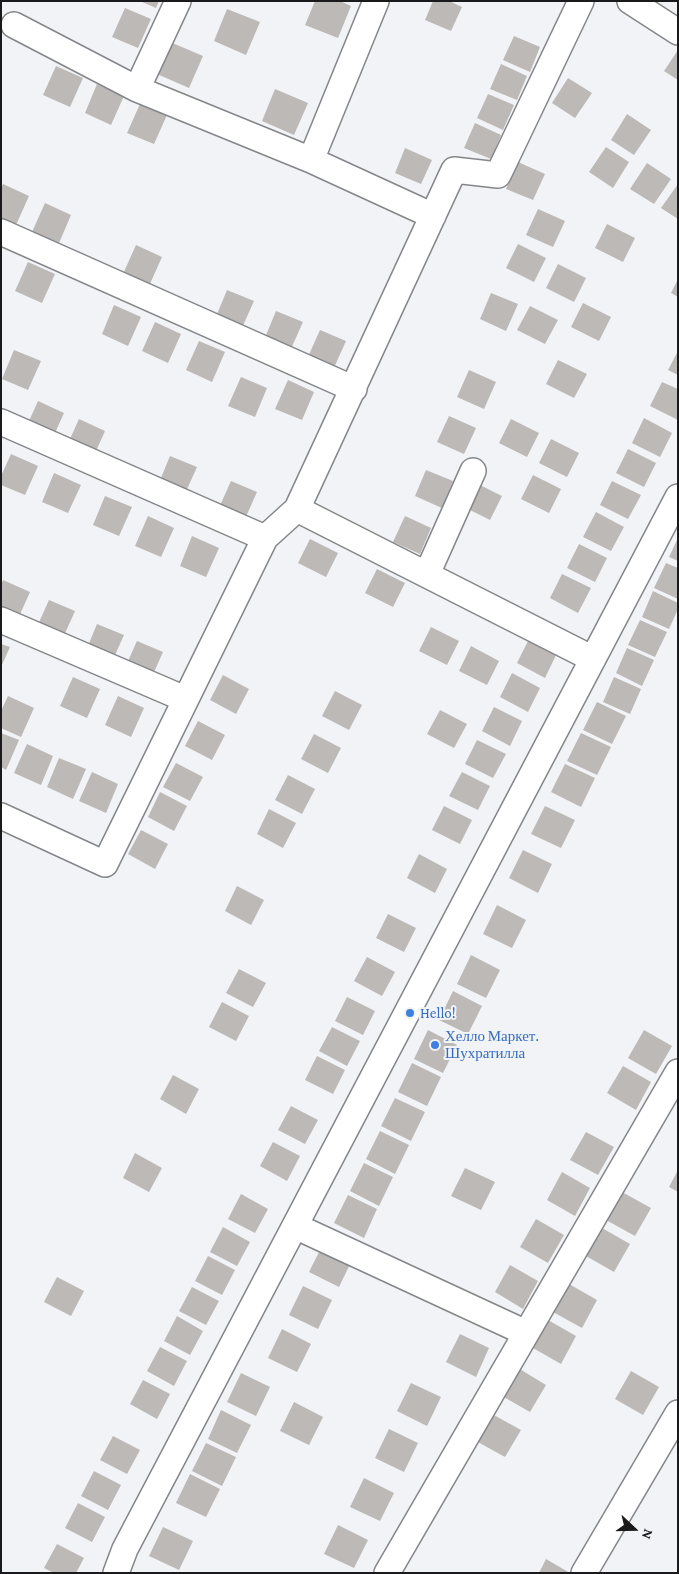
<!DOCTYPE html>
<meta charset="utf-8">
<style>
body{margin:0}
#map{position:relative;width:679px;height:1574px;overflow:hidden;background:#f1f3f6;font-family:"Crimson Pro",serif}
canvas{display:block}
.frame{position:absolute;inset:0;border:2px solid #1a1a1c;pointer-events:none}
.north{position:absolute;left:609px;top:1504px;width:50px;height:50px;-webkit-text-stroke:4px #f1f3f6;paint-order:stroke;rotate:111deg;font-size:14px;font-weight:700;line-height:20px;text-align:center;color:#1a1a1c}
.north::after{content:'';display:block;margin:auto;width:18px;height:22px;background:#1a1a1c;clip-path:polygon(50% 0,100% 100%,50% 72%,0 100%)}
</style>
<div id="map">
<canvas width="679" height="1574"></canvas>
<div class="frame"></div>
<div class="north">N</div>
</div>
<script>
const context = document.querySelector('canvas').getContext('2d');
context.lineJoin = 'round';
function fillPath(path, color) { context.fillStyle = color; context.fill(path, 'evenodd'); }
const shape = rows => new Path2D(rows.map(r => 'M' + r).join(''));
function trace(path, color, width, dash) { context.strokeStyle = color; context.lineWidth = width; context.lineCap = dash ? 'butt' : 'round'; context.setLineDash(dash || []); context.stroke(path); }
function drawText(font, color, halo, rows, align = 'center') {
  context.font = font + ' "Crimson Pro",serif'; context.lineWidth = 4; context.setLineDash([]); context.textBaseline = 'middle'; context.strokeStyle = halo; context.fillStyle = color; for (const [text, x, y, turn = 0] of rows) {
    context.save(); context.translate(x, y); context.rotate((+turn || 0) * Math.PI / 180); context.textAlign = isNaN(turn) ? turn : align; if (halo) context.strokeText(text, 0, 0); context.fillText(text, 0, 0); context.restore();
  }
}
const building = shape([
 [140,1,159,1,156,8],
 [315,1,340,1,351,6,338,38,305,25],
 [433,1,449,1,462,7,451,31,425,20],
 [125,8,151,19,138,48,112,37],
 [227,9,260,22,246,55,214,41],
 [514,36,540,47,530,72,503,60],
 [170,42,203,56,189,88,157,74],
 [678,50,678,80,664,71],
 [501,64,527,76,517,100,490,89],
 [56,66,83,78,70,107,43,95],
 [568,78,592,93,575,118,552,103],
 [97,84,124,96,111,125,85,113],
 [275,89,308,103,294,135,262,121],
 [488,94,514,105,503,130,477,118],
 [140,104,167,115,154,144,127,133],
 [627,114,651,130,634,155,611,140],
 [475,123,501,135,491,159,464,148],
 [606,147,629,162,613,188,589,172],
 [405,148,432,160,421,184,395,173],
 [518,162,545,174,533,200,506,189],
 [647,163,671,179,654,204,630,189],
 [3,184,29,196,16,225,1,218,1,188],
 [678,184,678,219,661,208],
 [45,203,71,215,59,243,32,232],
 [538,209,565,221,553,247,526,235],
 [607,224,635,238,623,262,595,248],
 [518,244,546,258,534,282,506,268],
 [136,245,162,257,149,286,123,274],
 [28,262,55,274,42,303,15,291],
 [558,264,586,278,574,302,546,288],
 [678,279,678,297,671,293],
 [227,290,254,301,241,330,215,319],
 [491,293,518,304,506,331,480,319],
 [583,303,611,317,599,341,571,327],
 [114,305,141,317,128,346,102,334],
 [530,306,558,320,545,344,517,330],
 [276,311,303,322,290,351,264,340],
 [155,322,181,334,168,363,142,351],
 [320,330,346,341,333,370,307,359],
 [199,341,225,352,212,382,186,370],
 [14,350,41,361,28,390,2,379],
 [678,351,678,375,668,370],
 [558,360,587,374,574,398,546,384],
 [469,370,496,382,484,409,457,397],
 [241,377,267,388,255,417,228,406],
 [288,380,314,392,302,420,275,409],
 [662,382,678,389,678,420,650,406],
 [38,401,64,413,51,442,25,430],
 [449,416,476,428,464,454,437,442],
 [644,418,672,433,660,457,632,443],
 [79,419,105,431,92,460,66,448],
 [511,419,539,433,527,457,499,443],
 [551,439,579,453,567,477,539,463],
 [628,449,656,463,644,487,616,473],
 [11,454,38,466,25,495,1,485,1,476],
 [170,456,197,467,184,496,158,485],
 [426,470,453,481,442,508,415,496],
 [54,473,81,485,68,513,42,502],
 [533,475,561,489,549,513,521,499],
 [231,481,257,492,244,521,218,510],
 [612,481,641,495,628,519,600,505],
 [474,482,502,496,490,520,462,506],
 [105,496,132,507,119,536,93,525],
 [596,512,624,527,611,551,583,537],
 [148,516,174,528,161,557,135,546],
 [405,516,431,528,420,554,393,542],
 [192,536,219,548,206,577,180,566],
 [678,538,678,561,669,557],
 [310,539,338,553,326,577,298,563],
 [579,544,607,558,595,582,567,568],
 [666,563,678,568,678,599,654,588],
 [377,569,405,583,393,607,365,593],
 [562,574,591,588,578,613,550,598],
 [3,580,30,592,17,621,1,614,1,585],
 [653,591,678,603,678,609,669,629,642,617],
 [49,600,75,611,62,640,36,629],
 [640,620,667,632,655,657,628,645],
 [97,624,124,635,111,664,85,653],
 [431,627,459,641,447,665,419,651],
 [529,639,557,653,545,678,517,663],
 [137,641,163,652,150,681,124,670],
 [1,644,10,647,1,667],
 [471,646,499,661,487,685,459,671],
 [627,648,654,660,642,686,616,673],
 [512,673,540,688,528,712,500,697],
 [223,675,249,689,236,714,210,700],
 [73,677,100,689,87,718,60,706],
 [614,677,641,689,630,714,603,702],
 [335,691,362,705,349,730,322,716],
 [8,696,34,708,21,737,1,728,1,711],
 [118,696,144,708,131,737,105,725],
 [597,702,626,716,612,744,583,730],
 [494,707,522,721,510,746,482,731],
 [440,710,467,724,454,748,427,734],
 [198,721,225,735,212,760,185,746],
 [1,733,19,740,6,770,1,767],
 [581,733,611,747,597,775,567,761],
 [314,734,341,748,328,773,301,759],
 [477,740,506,754,493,778,465,764],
 [27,744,53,756,41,785,14,773],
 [59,758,86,769,73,799,47,787],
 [176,763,203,777,190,801,163,787],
 [565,764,595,778,581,807,551,792],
 [92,772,118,784,106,813,79,801],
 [462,772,490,786,478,810,449,796],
 [288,775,315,789,302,814,275,800],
 [160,792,187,806,174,831,148,817],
 [444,806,472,820,460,844,432,830],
 [545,806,575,820,561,848,531,834],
 [269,809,296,823,283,848,257,834],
 [141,830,168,844,155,869,128,854],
 [523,850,552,864,538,893,509,878],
 [419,854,447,869,435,893,407,878],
 [237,886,264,900,251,925,225,911],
 [497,905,526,920,512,948,483,934],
 [388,914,416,928,404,952,376,938],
 [471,955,500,970,486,998,457,984],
 [367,957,395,972,382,996,354,981],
 [239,969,266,983,253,1007,226,993],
 [453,991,482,1006,468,1034,439,1020],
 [347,997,375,1011,363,1035,335,1021],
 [222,1002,249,1016,236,1041,209,1027],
 [332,1027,360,1041,347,1066,319,1051],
 [428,1030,457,1045,443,1073,414,1059],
 [644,1030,672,1046,656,1074,628,1058],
 [317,1056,345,1070,333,1094,305,1080],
 [412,1063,441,1077,427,1106,398,1092],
 [623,1066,651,1082,636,1110,607,1093],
 [173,1075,199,1089,186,1114,160,1099],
 [395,1098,425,1112,411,1141,381,1126],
 [291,1106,318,1120,305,1144,278,1130],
 [380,1131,409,1145,395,1174,366,1159],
 [586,1132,614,1147,598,1175,570,1160],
 [273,1142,300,1156,287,1181,260,1166],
 [135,1153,162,1168,149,1192,123,1178],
 [364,1163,393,1177,379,1206,350,1191],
 [465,1168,495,1182,481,1210,451,1196],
 [678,1170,678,1192,669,1187],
 [562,1172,590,1188,575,1216,547,1200],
 [622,1192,651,1208,635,1236,606,1220],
 [241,1194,268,1209,255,1233,228,1219],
 [348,1195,377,1209,364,1238,334,1223],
 [536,1219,564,1235,548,1263,520,1247],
 [223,1227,250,1242,237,1266,210,1252],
 [602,1228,630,1244,614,1272,586,1256],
 [323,1244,353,1258,339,1287,309,1272],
 [208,1256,235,1270,222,1295,195,1281],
 [510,1265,538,1281,523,1309,495,1292],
 [57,1277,84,1291,71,1316,44,1302],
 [569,1284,597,1300,582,1328,553,1312],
 [303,1286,332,1300,318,1329,289,1315],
 [192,1287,219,1301,206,1325,179,1311],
 [177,1316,203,1331,190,1355,164,1341],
 [548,1320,576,1336,561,1364,533,1348],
 [282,1329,311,1344,297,1372,268,1358],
 [460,1334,489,1348,476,1377,446,1362],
 [160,1347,187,1361,174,1386,147,1371],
 [518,1368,546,1385,530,1412,502,1396],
 [631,1371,659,1387,643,1415,615,1399],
 [241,1373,270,1387,256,1416,227,1402],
 [143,1380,170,1394,157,1419,130,1404],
 [411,1383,441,1397,427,1426,397,1411],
 [294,1402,323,1417,309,1445,280,1431],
 [221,1410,251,1425,237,1453,208,1439],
 [492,1414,521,1430,505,1457,476,1441],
 [389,1429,418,1443,404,1472,375,1458],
 [113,1436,140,1450,127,1474,100,1460],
 [206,1443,236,1457,222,1486,192,1471],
 [94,1471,121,1485,108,1510,81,1496],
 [190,1474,220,1489,206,1517,176,1503],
 [364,1478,394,1493,380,1521,350,1507],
 [78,1503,105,1517,92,1542,65,1528],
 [338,1525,368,1540,354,1568,324,1554],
 [163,1527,193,1541,179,1570,149,1556],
 [57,1544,84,1558,76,1573,54,1573,44,1568],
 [546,1559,570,1573,539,1573]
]);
const minor = shape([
 [630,1,678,32],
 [14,25,137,89,311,160,433,216],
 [137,89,178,1],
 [311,160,376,1],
 [1,232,354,389],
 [1,422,265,538],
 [297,509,593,659],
 [427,574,473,471],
 [1,620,185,699],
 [1,816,105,864,265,538,297,509,454,170,498,175,581,1],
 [295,1226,526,1333],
 [116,1573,125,1549,678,497],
 [387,1573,678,1072],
 [584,1573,678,1413]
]);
const markers = [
 [410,1013,5,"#3f7fe0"],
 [435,1045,5,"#3f7fe0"]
];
const shopNames = [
 ["Hello!",420,1013],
 ["Хелло Маркет.",445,1036],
 ["Шухратилла",445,1053]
];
fillPath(building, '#bdb9b7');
trace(minor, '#848689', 28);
trace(minor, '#fff', 25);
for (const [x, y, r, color] of markers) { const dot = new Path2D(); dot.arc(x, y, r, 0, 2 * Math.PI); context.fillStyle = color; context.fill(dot); trace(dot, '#f1f3f6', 2); }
drawText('15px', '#366cbe', '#f1f3f6', shopNames, 'left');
</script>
